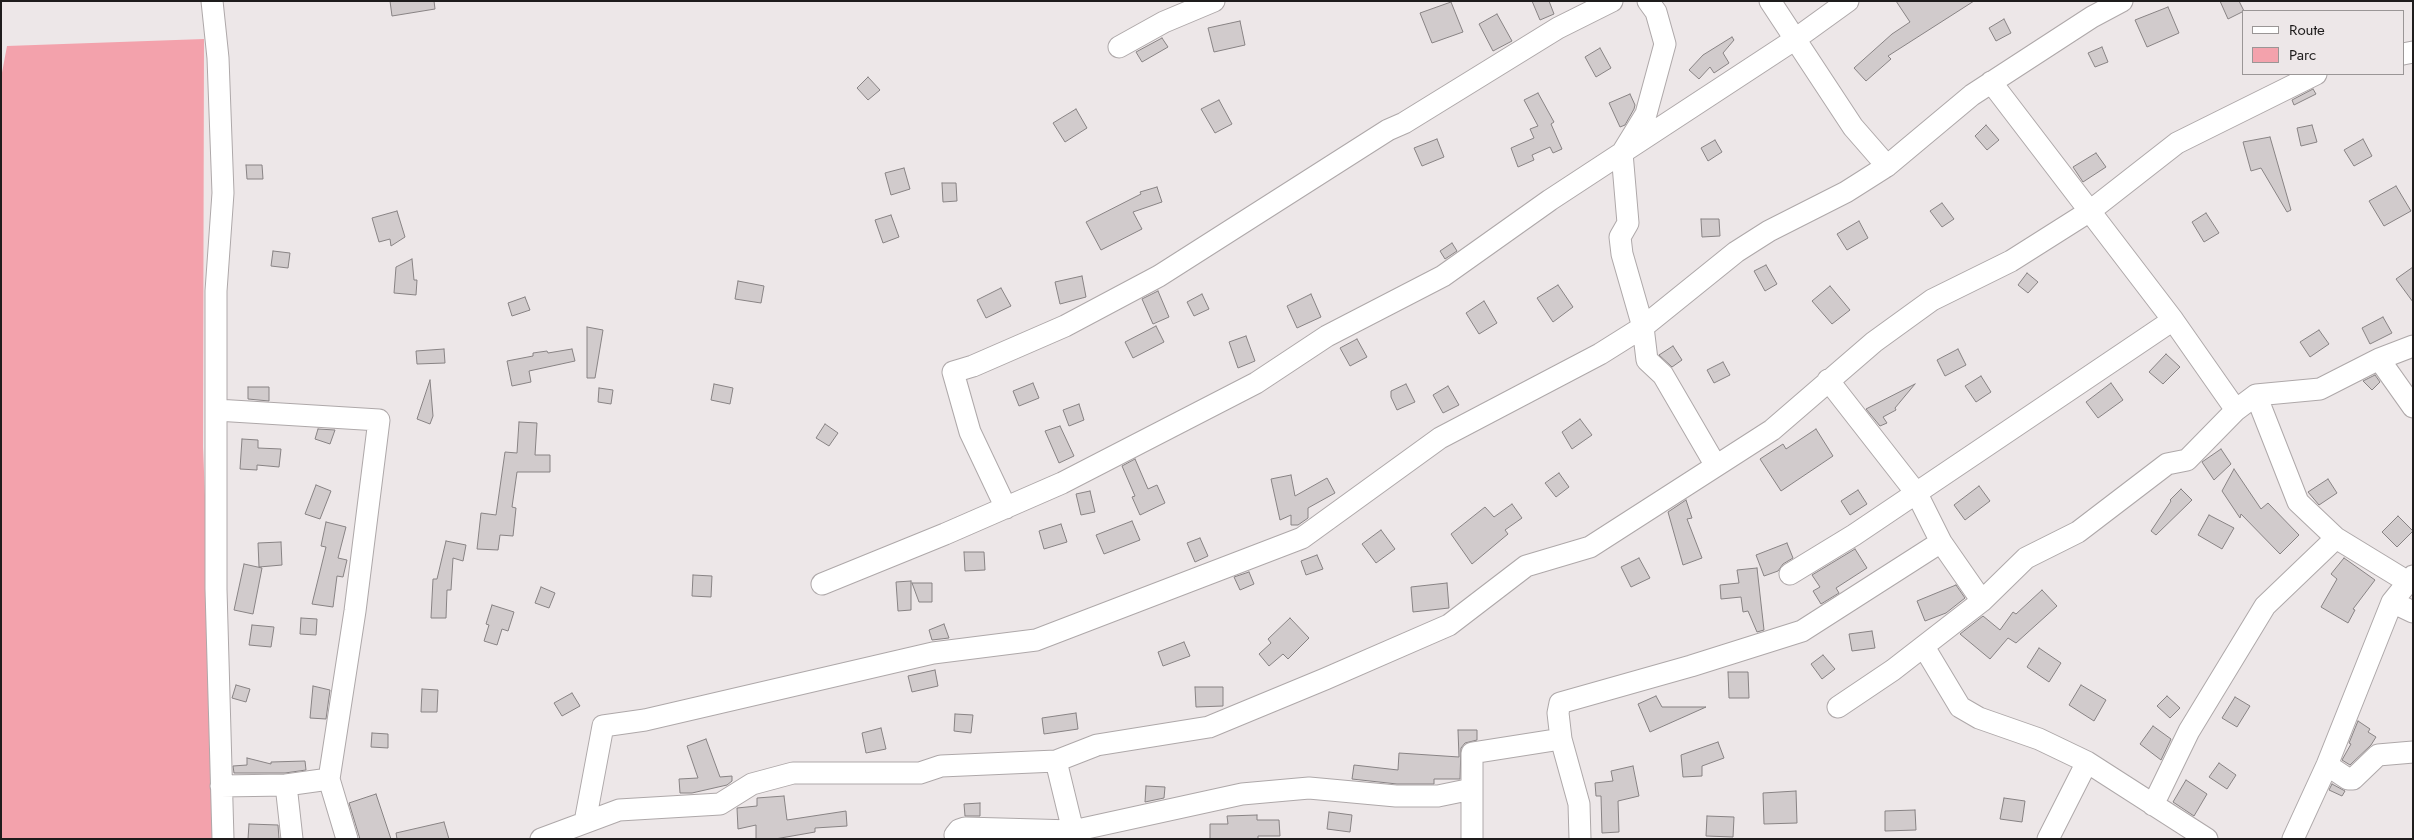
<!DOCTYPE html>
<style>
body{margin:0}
#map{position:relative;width:2414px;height:840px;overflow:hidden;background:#ede7e8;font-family:Jost,sans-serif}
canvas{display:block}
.frame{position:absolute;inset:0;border:2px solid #1e1c1c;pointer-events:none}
.legend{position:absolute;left:2242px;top:10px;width:162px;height:65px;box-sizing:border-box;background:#ede7e8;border:1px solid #9a9696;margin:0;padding:6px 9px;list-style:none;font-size:15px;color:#1e1c1c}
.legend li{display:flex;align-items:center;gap:10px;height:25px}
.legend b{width:25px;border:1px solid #9a9696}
</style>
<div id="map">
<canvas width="2414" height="840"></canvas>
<div class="frame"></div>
<ul class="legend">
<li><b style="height:6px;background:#fff"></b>Route</li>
<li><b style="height:14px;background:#f3a2ac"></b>Parc</li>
</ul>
</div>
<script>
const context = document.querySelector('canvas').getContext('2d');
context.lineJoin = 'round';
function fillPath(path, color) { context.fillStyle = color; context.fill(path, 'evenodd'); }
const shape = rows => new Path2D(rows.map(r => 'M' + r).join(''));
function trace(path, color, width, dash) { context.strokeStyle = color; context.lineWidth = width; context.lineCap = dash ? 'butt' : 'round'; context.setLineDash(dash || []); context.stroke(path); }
const green = shape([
 [204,39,203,447,219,839,1,839,1,78,7,46]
]);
const building = shape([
 [390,1,434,1,435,9,392,16,390,1],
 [1532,1,1549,1,1554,14,1540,20,1532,1],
 [1896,1,1974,1,1888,56,1891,59,1866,81,1854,68,1892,34,1910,22,1896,1],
 [2220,1,2239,1,2244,11,2228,19,2220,1],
 [1451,2,1463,32,1432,43,1420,13,1451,2],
 [2168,7,2179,33,2147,47,2135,20,2168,7],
 [1497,14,1512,41,1493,51,1479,24,1497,14],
 [2004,19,2011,33,1996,41,1989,28,2004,19],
 [1240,21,1245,45,1214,52,1208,28,1240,21],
 [1732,37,1734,40,1723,53,1729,63,1714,73,1710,67,1699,79,1689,70,1703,55,1732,37],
 [1162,38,1168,47,1142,62,1136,52,1162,38],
 [2102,47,2108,62,2095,67,2088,53,2102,47],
 [1600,48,1611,68,1596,77,1585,57,1600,48],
 [868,77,880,90,868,100,857,88,868,77],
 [2313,89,2316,94,2294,105,2292,100,2313,89],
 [1538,93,1554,122,1551,124,1562,149,1553,153,1550,147,1532,155,1534,160,1518,167,1511,148,1534,138,1530,129,1538,126,1524,100,1538,93],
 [1630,94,1635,105,1634,109,1625,125,1620,127,1609,103,1630,94],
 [1219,100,1232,124,1215,133,1201,109,1219,100],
 [1076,109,1087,128,1065,142,1053,123,1076,109],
 [1986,125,1999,140,1987,150,1975,136,1986,125],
 [2312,125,2317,142,2301,146,2297,128,2312,125],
 [2270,137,2291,210,2287,212,2261,168,2251,171,2243,142,2270,137],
 [1437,139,1444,157,1422,166,1414,148,1437,139],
 [2363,139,2372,156,2354,166,2344,150,2363,139],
 [1715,140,1722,152,1708,161,1701,148,1715,140],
 [2096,153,2106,167,2083,182,2073,167,2096,153],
 [246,165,262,165,263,179,247,179,246,165],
 [904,168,910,189,891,195,885,173,904,168],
 [942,183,956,183,957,201,943,202,942,183],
 [2396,186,2411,211,2384,226,2369,201,2396,186],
 [1157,187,1162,202,1133,212,1142,229,1101,250,1086,222,1141,194,1140,192,1157,187],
 [1942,203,1954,219,1942,227,1930,211,1942,203],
 [397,211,405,237,391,246,390,239,379,242,372,218,397,211],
 [2206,213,2219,233,2204,242,2192,222,2206,213],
 [891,215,899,237,883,243,875,220,891,215],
 [1701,219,1719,219,1720,236,1702,237,1701,219],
 [1859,221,1868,238,1847,250,1837,234,1859,221],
 [1452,243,1457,251,1445,259,1440,251,1452,243],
 [273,251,290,253,288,268,271,266,273,251],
 [412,259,414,280,417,280,416,295,394,293,396,267,412,259],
 [1766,265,1777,284,1765,291,1754,271,1766,265],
 [2413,267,2413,302,2396,279,2413,267],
 [2027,273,2038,282,2028,293,2018,285,2027,273],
 [1082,276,1086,297,1060,304,1055,282,1082,276],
 [738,281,764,286,761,303,735,299,738,281],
 [1558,285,1573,307,1553,322,1537,298,1558,285],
 [1830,286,1850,310,1832,324,1812,301,1830,286],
 [1001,288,1011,306,986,318,977,300,1001,288],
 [1158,291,1169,317,1153,324,1142,299,1158,291],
 [1202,294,1209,309,1194,316,1187,302,1202,294],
 [1311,294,1321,317,1297,328,1287,306,1311,294],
 [525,297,530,310,512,316,508,303,525,297],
 [1484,301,1497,323,1479,334,1466,313,1484,301],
 [2383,317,2392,333,2370,344,2362,328,2383,317],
 [1156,326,1164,342,1133,358,1125,342,1156,326],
 [587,327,603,330,595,378,587,378,587,327],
 [2319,330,2329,344,2310,357,2300,342,2319,330],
 [1246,336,1255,361,1238,368,1229,342,1246,336],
 [1357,339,1367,357,1350,366,1340,348,1357,339],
 [1673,346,1682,360,1672,367,1659,355,1673,346],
 [444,349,445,363,417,364,416,351,444,349],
 [572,349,575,361,529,371,531,382,512,386,507,361,533,356,533,353,547,351,548,353,572,349],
 [1958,349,1966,365,1945,376,1937,360,1958,349],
 [2166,354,2180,367,2163,384,2149,372,2166,354],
 [1723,362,1730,375,1714,383,1707,370,1723,362],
 [2375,375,2380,382,2372,390,2363,381,2375,375],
 [1981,376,1991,392,1976,402,1965,386,1981,376],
 [430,380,433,416,430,424,417,419,430,380],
 [1033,383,1039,398,1019,406,1013,391,1033,383],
 [2111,383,2123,400,2098,418,2086,402,2111,383],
 [714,384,733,388,730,404,711,400,714,384],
 [1406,384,1415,402,1397,410,1391,397,1391,391,1406,384],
 [1915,384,1895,408,1896,410,1883,417,1887,423,1880,426,1866,409,1915,384],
 [1448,386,1459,405,1443,413,1433,395,1448,386],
 [248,387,269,387,269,401,248,399,248,387],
 [599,388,613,390,611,404,598,402,599,388],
 [1079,404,1084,420,1069,426,1063,410,1079,404],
 [1580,419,1592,435,1572,449,1562,432,1580,419],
 [519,422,537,423,535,455,550,455,550,472,517,472,512,507,516,508,513,536,500,535,498,550,477,549,481,513,496,515,505,452,517,453,519,422],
 [825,424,838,433,829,446,816,438,825,424],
 [1060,426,1074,456,1059,463,1045,431,1060,426],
 [318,429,335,430,330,444,315,439,318,429],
 [1816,429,1833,456,1781,491,1760,459,1783,444,1786,449,1816,429],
 [242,439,258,440,258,448,281,449,279,467,257,465,257,470,240,469,242,439],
 [2221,449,2231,464,2214,480,2202,462,2221,449],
 [1135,459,1148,489,1157,485,1165,503,1140,515,1132,497,1135,496,1122,466,1135,459],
 [2234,469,2261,509,2268,503,2299,535,2280,554,2241,514,2240,518,2222,491,2234,469],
 [1559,473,1569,487,1556,497,1545,483,1559,473],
 [1291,475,1295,496,1327,478,1335,493,1308,508,1308,518,1298,525,1291,525,1291,515,1280,520,1271,479,1291,475],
 [2328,479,2337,493,2319,505,2308,492,2328,479],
 [316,485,331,491,320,519,305,514,316,485],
 [1979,486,1990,501,1965,520,1954,505,1979,486],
 [2181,489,2192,500,2156,535,2151,531,2171,501,2170,500,2181,489],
 [1858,490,1867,504,1850,515,1841,501,1858,490],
 [1090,491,1095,512,1081,515,1076,494,1090,491],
 [1686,500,1692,518,1687,519,1702,558,1683,565,1668,512,1686,500],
 [1512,504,1522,518,1505,530,1508,534,1472,564,1451,534,1485,507,1494,517,1512,504],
 [2209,515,2234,528,2222,549,2198,535,2209,515],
 [2398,516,2413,531,2397,547,2382,532,2398,516],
 [1132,521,1140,540,1104,554,1096,535,1132,521],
 [326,522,346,527,338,558,347,560,343,577,337,576,333,607,312,604,326,547,321,546,326,522],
 [1061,524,1067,542,1044,549,1039,531,1061,524],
 [1381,530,1395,549,1376,563,1362,544,1381,530],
 [1200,538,1208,556,1195,562,1187,543,1200,538],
 [446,541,466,545,463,561,453,558,451,590,447,590,446,618,431,618,433,579,437,579,446,541],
 [281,542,282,565,259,567,258,543,281,542],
 [1787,543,1793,558,1783,564,1778,571,1764,576,1756,555,1787,543],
 [1855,549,1867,568,1836,588,1839,593,1821,604,1813,591,1820,587,1812,575,1855,549],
 [964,552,984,552,985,570,965,571,964,552],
 [1317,555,1323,569,1306,575,1301,561,1317,555],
 [1639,558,1650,578,1631,587,1621,567,1639,558],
 [2344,558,2375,580,2353,609,2355,610,2348,623,2321,607,2337,579,2331,574,2344,558],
 [244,564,262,568,253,614,234,610,244,564],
 [1757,568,1764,630,1757,632,1748,611,1743,612,1741,597,1721,599,1720,585,1739,583,1737,570,1757,568],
 [1249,572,1254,584,1240,590,1234,577,1249,572],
 [693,575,712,576,711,597,692,596,693,575],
 [911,581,911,610,898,611,896,582,911,581],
 [912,583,932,583,932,602,919,602,912,583],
 [1447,583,1449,608,1413,612,1411,587,1447,583],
 [1956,585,1965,598,1946,613,1925,621,1917,601,1956,585],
 [541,587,555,593,549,608,535,603,541,587],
 [2042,590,2057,606,2016,643,2008,638,1990,659,1960,634,1983,616,2000,630,2013,612,2016,614,2042,590],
 [492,605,514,612,508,631,502,629,497,645,484,641,489,625,486,624,492,605],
 [301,618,317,619,316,635,300,634,301,618],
 [1290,618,1309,638,1288,659,1283,654,1269,666,1259,654,1271,643,1268,639,1290,618],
 [944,624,949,638,932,640,929,630,944,624],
 [252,625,274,627,271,647,249,645,252,625],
 [1872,631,1875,648,1852,651,1849,634,1872,631],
 [1184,642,1190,656,1163,666,1158,652,1184,642],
 [2039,648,2061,663,2049,682,2027,667,2039,648],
 [1823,655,1835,669,1822,679,1811,664,1823,655],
 [935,670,938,686,912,692,908,676,935,670],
 [1728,672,1748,672,1749,698,1729,698,1728,672],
 [236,685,250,689,246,702,232,698,236,685],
 [2081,685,2106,700,2094,721,2069,705,2081,685],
 [313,686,330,690,326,719,310,718,313,686],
 [1195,687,1223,687,1223,706,1196,707,1195,687],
 [422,689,438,690,437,712,421,712,422,689],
 [572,693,580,706,562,716,554,703,572,693],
 [1656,696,1662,707,1706,707,1650,732,1638,704,1656,696],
 [2167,696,2180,708,2170,718,2157,706,2167,696],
 [2235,697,2250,706,2237,727,2222,718,2235,697],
 [1076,713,1078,729,1044,734,1042,718,1076,713],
 [955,714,973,715,971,733,954,731,955,714],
 [2358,721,2370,729,2368,732,2376,737,2371,745,2350,765,2342,760,2351,744,2349,743,2358,721],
 [2153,726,2171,739,2161,760,2140,744,2153,726],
 [881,728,886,749,866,753,862,733,881,728],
 [1458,730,1477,730,1477,740,1465,743,1461,748,1460,779,1434,779,1434,784,1397,784,1352,779,1354,765,1398,770,1399,753,1459,757,1458,730],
 [372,733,388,734,388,748,371,747,372,733],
 [706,739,720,777,732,776,732,781,727,785,692,793,680,793,679,779,698,778,687,746,706,739],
 [1718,742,1724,758,1702,766,1702,776,1683,777,1681,755,1718,742],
 [247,758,271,764,271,762,305,761,306,770,285,773,234,773,233,766,247,765,247,758],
 [2219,763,2236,775,2227,789,2209,777,2219,763],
 [1633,766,1639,796,1618,801,1619,832,1602,833,1601,796,1596,796,1595,783,1613,781,1611,771,1633,766],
 [2186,780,2207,794,2194,816,2173,802,2186,780],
 [2332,784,2345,791,2342,796,2329,790,2332,784],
 [1146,786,1165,787,1164,798,1145,802,1146,786],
 [1796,791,1797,823,1764,824,1763,793,1796,791],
 [376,794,391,839,360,839,349,803,376,794],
 [784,796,787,820,846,811,847,826,815,828,815,832,775,839,756,839,756,825,738,829,737,808,757,806,757,798,784,796],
 [2004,798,2025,801,2022,822,2000,819,2004,798],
 [980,803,980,816,965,816,964,804,980,803],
 [1915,810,1916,830,1885,831,1885,811,1915,810],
 [1329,812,1352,815,1350,832,1327,829,1329,812],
 [1257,815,1257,820,1279,820,1280,836,1258,836,1258,839,1210,839,1210,824,1228,824,1227,816,1257,815],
 [1707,816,1734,817,1733,837,1706,836,1707,816],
 [444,822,449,839,397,839,396,833,444,822],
 [249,824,278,825,279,839,248,839,249,824]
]);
const street = shape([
 [212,1,218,58,223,193,216,291,216,589,223,839],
 [1648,1,1656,12,1665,44,1646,114,1622,153,1628,223,1620,237,1622,254,1643,327,1647,360,1663,375,1716,466],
 [1770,1,1853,127,1887,166],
 [1119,47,1164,22,1214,1],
 [2403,54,2413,52],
 [1991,82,2173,320,2236,410],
 [2379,359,2413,407],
 [1828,380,1917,494,1941,542,1982,601],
 [2256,395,2298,502,2336,538,2408,582],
 [216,410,379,420,355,611,329,779,347,839],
 [1006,508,970,432,953,372,973,366,1065,326,1159,276,1388,130,1404,123,1558,28,1612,1],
 [1790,574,1854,535,2173,320],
 [822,584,945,534,1062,483,1256,383,1327,336,1443,276,1550,200,1794,40,1848,1],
 [2392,602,2413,612],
 [1924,647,1960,707,1979,718,2039,739,2087,762,2207,839],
 [1838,707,1893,670,1982,601,2026,558,2078,532,2167,464,2187,460,2236,410,2256,395,2320,389,2379,359,2413,346],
 [1056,761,1073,831],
 [2327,765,2348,779,2353,779,2378,755,2413,752],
 [286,785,329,779],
 [221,786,286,785,292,839],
 [2153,805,2189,731,2265,606,2336,538],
 [585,822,603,726,645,720,933,653,1036,640,1302,538,1440,438,1600,354,1643,327,1736,252,1769,231,1846,192,1887,166,1972,95,2092,17,2122,1],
 [541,839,619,810,720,804,752,784,793,773,920,773,941,766,1056,761,1097,745,1209,727,1325,679,1449,625,1526,566,1590,547,1772,430,1874,342,1932,300,2011,261,2090,211,2177,143,2316,74],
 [956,839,955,835,959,830,965,828,1073,831,1242,794,1309,788,1396,796,1438,796,1472,789],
 [1472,839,1472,753,1561,739],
 [1580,839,1579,804,1561,739,1558,713,1560,703,1691,666,1802,631,1941,542],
 [2048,839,2087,762],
 [2293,839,2327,765,2392,602,2413,576]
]);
fillPath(green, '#f3a2ac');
fillPath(building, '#d1cbcc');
trace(building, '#888384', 1);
trace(street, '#aea8a9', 23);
trace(street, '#fff', 21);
</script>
